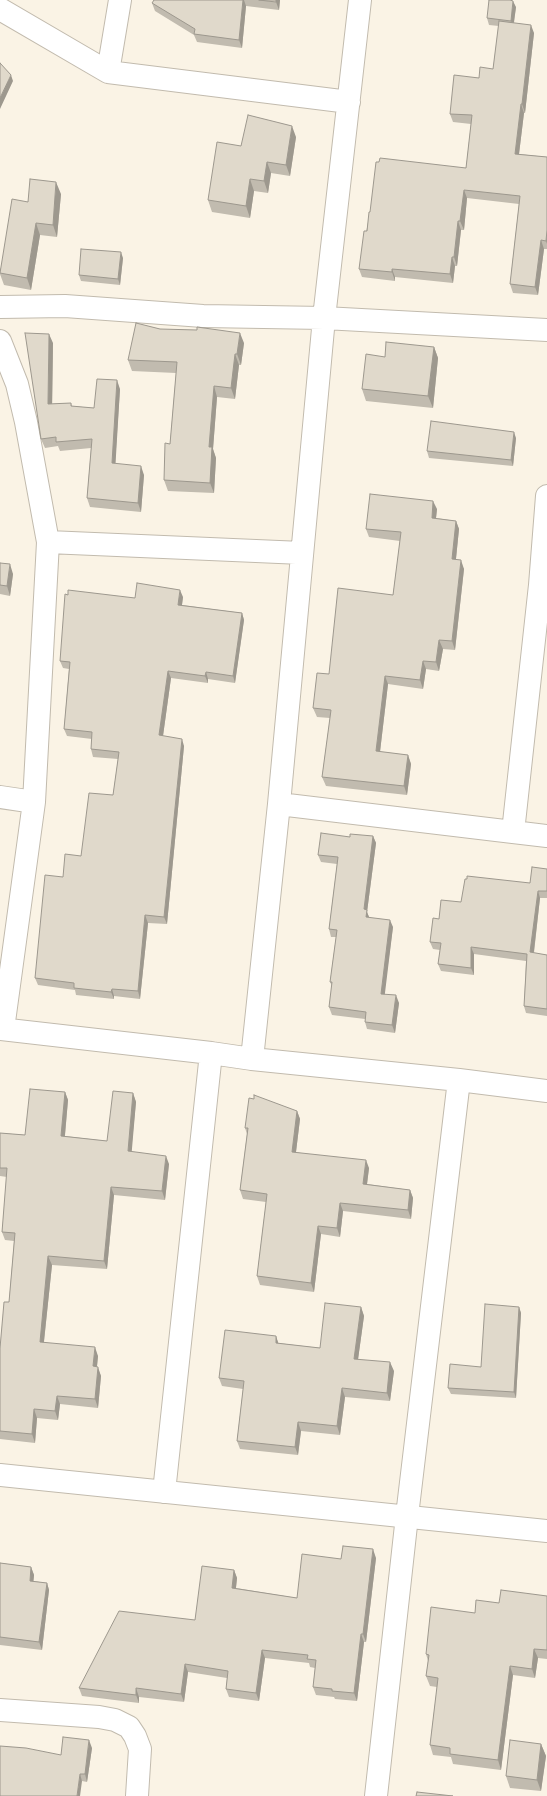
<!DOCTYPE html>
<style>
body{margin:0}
canvas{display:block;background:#faf3e5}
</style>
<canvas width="547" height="1796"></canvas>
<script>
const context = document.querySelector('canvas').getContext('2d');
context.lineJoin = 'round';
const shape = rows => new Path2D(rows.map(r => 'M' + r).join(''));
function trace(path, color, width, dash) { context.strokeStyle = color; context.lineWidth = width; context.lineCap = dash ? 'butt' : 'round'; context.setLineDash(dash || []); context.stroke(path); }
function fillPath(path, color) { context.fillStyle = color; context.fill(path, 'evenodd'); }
const minor = shape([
 [360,0,324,318,279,804,252,1059,459,1080,547,1091],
 [0,9,108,72,120,0],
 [108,72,349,102],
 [0,307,65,306,203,316,324,318,547,330],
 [0,341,17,384,26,422,48,542,34,802,3,1029],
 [48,542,302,553],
 [540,585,547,496],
 [0,797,34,802],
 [279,804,513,832,540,585,547,585],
 [513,832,547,836],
 [0,1029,211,1053,252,1059],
 [0,1475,547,1531],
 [164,1492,211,1053],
 [0,1710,99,1717,115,1720,129,1727,135,1736,140,1749,137,1796],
 [376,1796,407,1516,459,1080]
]);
const wall = shape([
 [154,0,280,0,279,10,246,6,242,48,197,42,194,35,155,11,152,3],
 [516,7,514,23,534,33,525,113,524,113,519,154,547,157,547,249,544,249,538,295,513,293,510,284,519,204,467,198,464,230,461,230,457,266,455,266,453,283,395,277,395,281,362,277,359,269,370,212,466,168,471,124,453,122,450,114,479,78,493,69,499,26,489,25,487,18],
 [296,137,290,176,271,173,268,193,254,191,250,218,212,212,208,200,241,146],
 [61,194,57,237,40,235,31,290,4,285,0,274,0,277,0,268,1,269,28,202],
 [123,258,120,285,81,281,79,275],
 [53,343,52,404,71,403,72,406,94,408,120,389,115,464,144,475,141,512,90,507,87,498,91,448,60,451,58,446,45,448,41,439],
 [244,343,241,365,239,365,235,399,217,397,213,449,216,458,214,493,168,491,164,480,170,444,176,373,132,371,128,360],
 [434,347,438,358,433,408,366,401,362,389,385,357],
 [516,438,513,466,429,458,427,451],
 [437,509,436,518,456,521,459,529,456,559,464,569,455,650,443,649,439,671,426,669,423,689,388,684,380,752,408,755,411,764,407,795,326,786,322,777,330,718,317,717,313,708,329,674,393,595,400,541,369,537,366,529],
 [0,563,13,574,10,596,0,594],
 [183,597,182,605,242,613,244,620,235,683,208,679,208,683,171,678,163,736,184,746,167,924,148,923,140,999,114,996,114,999,76,995,75,990,38,985,35,978,63,877,81,856,113,795,118,759,93,757,91,749,92,739,67,736,64,729,69,669,63,668,60,661,135,598],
 [373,836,376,843,367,912,369,917,393,927,384,994,399,1003,395,1033,367,1029,365,1022,365,1019,332,1015,329,1007,332,986,330,982,336,937,331,937,329,929,337,864,321,862,318,855,350,837],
 [547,869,547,898,540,898,534,953,547,955,547,1016,526,1013,524,1006,526,961,474,954,474,975,441,971,438,964,440,950,433,949,430,942,439,919,461,902,530,883],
 [65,1092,68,1100,65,1136,107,1141,133,1093,136,1102,131,1152,169,1164,165,1200,114,1195,107,1269,52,1265,44,1342,98,1356,97,1367,101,1376,98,1408,60,1404,58,1420,37,1418,35,1443,0,1439,0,1348,9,1302,14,1241,5,1240,2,1232,7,1177,0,1176,0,1133,25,1135],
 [297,1111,300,1119,296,1152,369,1168,367,1184,410,1190,413,1198,411,1219,343,1211,340,1237,321,1234,314,1292,260,1285,257,1276,266,1202,243,1199,240,1190,247,1134,245,1128],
 [361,1307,364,1316,358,1359,394,1371,390,1401,345,1397,340,1435,301,1431,298,1455,240,1449,237,1441,243,1389,222,1386,219,1378,276,1336,278,1343,320,1348],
 [519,1307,521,1313,516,1398,451,1394,448,1388,481,1367],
 [376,1558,366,1642,364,1642,357,1701,335,1699,334,1697,316,1695,313,1687,315,1668,310,1667,309,1663,265,1658,259,1701,229,1697,226,1689,227,1678,188,1672,184,1702,139,1697,139,1703,82,1696,79,1688,195,1620,234,1570,237,1578,236,1588,297,1598,341,1559],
 [0,1563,31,1567,34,1575,33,1581,47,1583,49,1590,42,1650,0,1645],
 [547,1596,547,1659,538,1658,535,1678,513,1675,501,1770,453,1764,451,1757,433,1755,430,1745,437,1687,430,1686,426,1676,428,1661,426,1654,475,1613,499,1603],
 [541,1744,546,1756,541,1791,510,1788,506,1776],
 [92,1748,87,1782,82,1781,61,1755]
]);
const shadedWall = shape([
 [243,0,244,0,246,6,242,48,239,40],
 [276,0,280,0,279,10,276,2],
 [513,1,516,7,513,28,511,21],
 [531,25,534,33,525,113,522,104],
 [11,75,13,81,0,109,0,98],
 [521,104,524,113,518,162,515,154],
 [292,126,296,137,290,176,286,165],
 [267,162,271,173,268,193,264,181],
 [250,179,254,191,250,218,246,206],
 [56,182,61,194,57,237,53,225],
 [464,190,467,198,464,230,460,221],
 [458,221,461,230,457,266,454,257],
 [36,223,40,235,31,290,27,278],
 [547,230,547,244,546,241],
 [541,240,544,249,538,295,535,287],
 [121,252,123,258,120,285,118,279],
 [452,257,455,266,453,283,450,274],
 [392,269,395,277,395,281,392,272],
 [240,333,244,343,241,365,237,354],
 [49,334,53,343,52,413,48,404],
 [434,347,438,358,433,408,428,396],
 [235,354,239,365,235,399,231,388],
 [117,380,120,389,115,472,112,463],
 [214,386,217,397,213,449,216,458,214,493,210,483,209,447],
 [514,432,516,438,513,466,511,460],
 [141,466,144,475,141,512,138,503],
 [433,501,437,509,435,527,432,518],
 [456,521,459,529,455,568,452,559],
 [461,560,464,569,455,650,452,641],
 [10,564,13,574,10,596,7,586],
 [180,590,183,597,181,612,178,605],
 [242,613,244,620,235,683,233,676],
 [439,640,443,649,439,671,436,662],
 [423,661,426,669,423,689,420,680],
 [168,671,171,678,162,743,159,735],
 [206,672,208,679,208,683,205,676],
 [385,676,388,684,379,760,376,751],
 [182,739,184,746,167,924,164,917],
 [408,755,411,764,407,795,404,786],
 [373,836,376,843,367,912,369,917,366,917,364,909],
 [538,891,540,898,533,959,530,952],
 [145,915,148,923,140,999,138,991],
 [390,920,393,927,384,1001,381,994],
 [471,947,474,954,474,975,471,968],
 [112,989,114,996,114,999,111,992],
 [396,995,399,1003,395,1033,392,1025],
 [65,1092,68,1100,64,1145,61,1136],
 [133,1093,136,1102,131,1160,128,1151],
 [297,1111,300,1119,295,1160,292,1152],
 [166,1156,169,1164,165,1200,162,1191],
 [366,1160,369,1168,366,1192,363,1184],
 [111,1187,114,1195,107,1269,104,1261],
 [410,1190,413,1198,411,1219,408,1210],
 [340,1203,343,1211,340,1237,337,1228],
 [318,1226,321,1234,314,1292,311,1283],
 [48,1256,52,1265,43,1350,40,1342],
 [361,1307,364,1316,357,1367,354,1359],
 [519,1307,521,1313,516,1398,514,1392],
 [276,1336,279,1345,276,1343],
 [95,1347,98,1356,96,1375,93,1366],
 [390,1362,394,1371,390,1401,387,1393],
 [98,1367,101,1376,98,1408,95,1399],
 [342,1388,345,1397,340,1435,337,1426],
 [57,1396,60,1404,58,1420,55,1411],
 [34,1409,37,1418,35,1443,32,1434],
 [298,1422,301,1431,298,1455,295,1447],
 [373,1549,376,1558,366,1642,363,1634],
 [31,1567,34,1575,33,1588,30,1581],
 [234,1570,237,1578,235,1596,232,1588],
 [47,1583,49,1590,42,1650,39,1642],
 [361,1634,364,1642,357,1701,354,1693],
 [534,1649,538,1658,535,1678,532,1669],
 [262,1650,265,1658,259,1701,256,1693],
 [185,1664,188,1672,184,1702,181,1694],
 [510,1666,513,1675,501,1770,498,1760],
 [136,1688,139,1697,139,1703,136,1695],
 [89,1740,92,1748,87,1782,85,1774],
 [541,1744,546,1756,541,1791,537,1780],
 [80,1774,82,1781,80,1796,77,1796]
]);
const building = shape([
 [154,0,243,0,239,40,194,34,195,29,152,3,154,0],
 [259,0,276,0,276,2,259,0],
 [489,0,510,0,513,1,511,21,487,18,489,0],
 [499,21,531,25,522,104,521,104,515,154,547,157,547,230,546,241,541,240,535,287,510,284,520,196,464,190,460,221,458,221,454,257,452,257,450,274,392,269,392,272,359,269,364,231,367,231,369,212,370,212,376,162,379,162,380,158,466,168,472,115,450,114,454,75,479,78,480,67,493,69,499,21],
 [0,63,11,75,0,98,0,63],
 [248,115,292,126,286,165,267,162,264,181,250,179,246,206,208,200,217,142,241,146,248,115],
 [30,179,56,182,53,225,36,223,27,278,0,273,12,199,28,202,30,179],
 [81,249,121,252,118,279,79,275,81,249],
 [136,323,160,329,197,330,197,327,240,333,237,354,235,354,231,388,214,386,209,447,212,447,210,483,164,480,165,443,170,444,177,362,128,360,136,323],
 [25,333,49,334,48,404,71,403,71,406,94,408,97,379,117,380,112,463,141,466,138,503,87,498,92,439,56,442,56,437,41,439,25,333],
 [386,342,434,347,428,396,362,389,366,354,385,357,386,342],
 [431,421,514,432,511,460,427,451,431,421],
 [370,494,433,501,432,518,456,521,452,559,461,560,452,641,439,640,436,662,423,661,420,680,385,676,376,751,408,755,404,786,322,777,331,710,313,708,317,673,329,674,338,588,393,595,401,532,366,529,370,494],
 [0,563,10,564,7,586,0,585,0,563],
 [137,583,180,590,178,605,242,613,233,676,206,672,205,676,168,671,159,735,182,739,164,917,145,915,138,991,112,989,111,992,74,988,74,983,35,978,45,875,63,877,65,854,81,856,89,793,113,795,119,752,91,749,92,732,64,729,70,662,60,661,65,594,68,595,68,590,135,598,137,583],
 [321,833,350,837,350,834,373,836,364,909,367,910,366,917,390,920,381,994,396,995,392,1025,365,1022,366,1012,329,1007,332,982,330,982,337,930,329,929,338,857,318,855,321,833],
 [532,867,547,869,547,891,538,891,530,952,547,955,547,1009,524,1006,527,954,471,947,471,968,438,964,441,943,430,942,433,918,439,919,441,900,461,902,465,879,467,879,467,876,530,883,532,867],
 [30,1089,65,1092,61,1136,107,1141,113,1091,133,1093,128,1151,166,1156,162,1191,111,1187,104,1261,48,1256,40,1342,95,1347,93,1366,98,1367,95,1399,57,1396,55,1411,34,1409,32,1434,0,1431,0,1348,4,1302,9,1302,15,1233,2,1232,7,1168,0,1168,0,1133,25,1135,30,1089],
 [254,1095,297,1111,292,1152,366,1160,363,1184,410,1190,408,1210,340,1203,337,1228,318,1226,311,1283,257,1276,267,1194,240,1190,248,1128,245,1128,249,1098,254,1099,254,1095],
 [325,1303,361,1307,354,1359,390,1362,387,1393,342,1388,337,1426,298,1422,295,1447,237,1441,244,1381,219,1378,225,1330,276,1336,276,1343,320,1348,325,1303],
 [485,1304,519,1307,514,1392,448,1388,450,1364,481,1367,485,1304],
 [343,1546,373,1549,363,1634,361,1634,354,1693,332,1691,332,1689,313,1687,316,1660,307,1659,308,1655,262,1650,256,1693,226,1689,228,1671,185,1664,181,1694,136,1688,136,1695,79,1688,119,1611,195,1620,202,1566,234,1570,232,1588,297,1598,302,1554,341,1559,343,1546],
 [0,1563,31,1567,30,1581,47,1583,39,1642,0,1637,0,1563],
 [501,1590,547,1596,547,1650,534,1649,532,1669,510,1666,498,1760,450,1754,450,1748,430,1745,438,1678,426,1676,429,1655,426,1654,431,1607,475,1613,476,1600,499,1603,501,1590],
 [63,1737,89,1740,85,1774,80,1774,77,1796,0,1796,0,1746,26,1748,61,1755,63,1737],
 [510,1740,541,1744,537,1780,506,1776,510,1740],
 [417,1792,453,1796,416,1796,417,1792]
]);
trace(minor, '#c2bbae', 24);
trace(minor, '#fff', 22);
fillPath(wall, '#c1bbaf');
fillPath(shadedWall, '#9d988e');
fillPath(building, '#e0d9cb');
trace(building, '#9d988e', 1);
</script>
